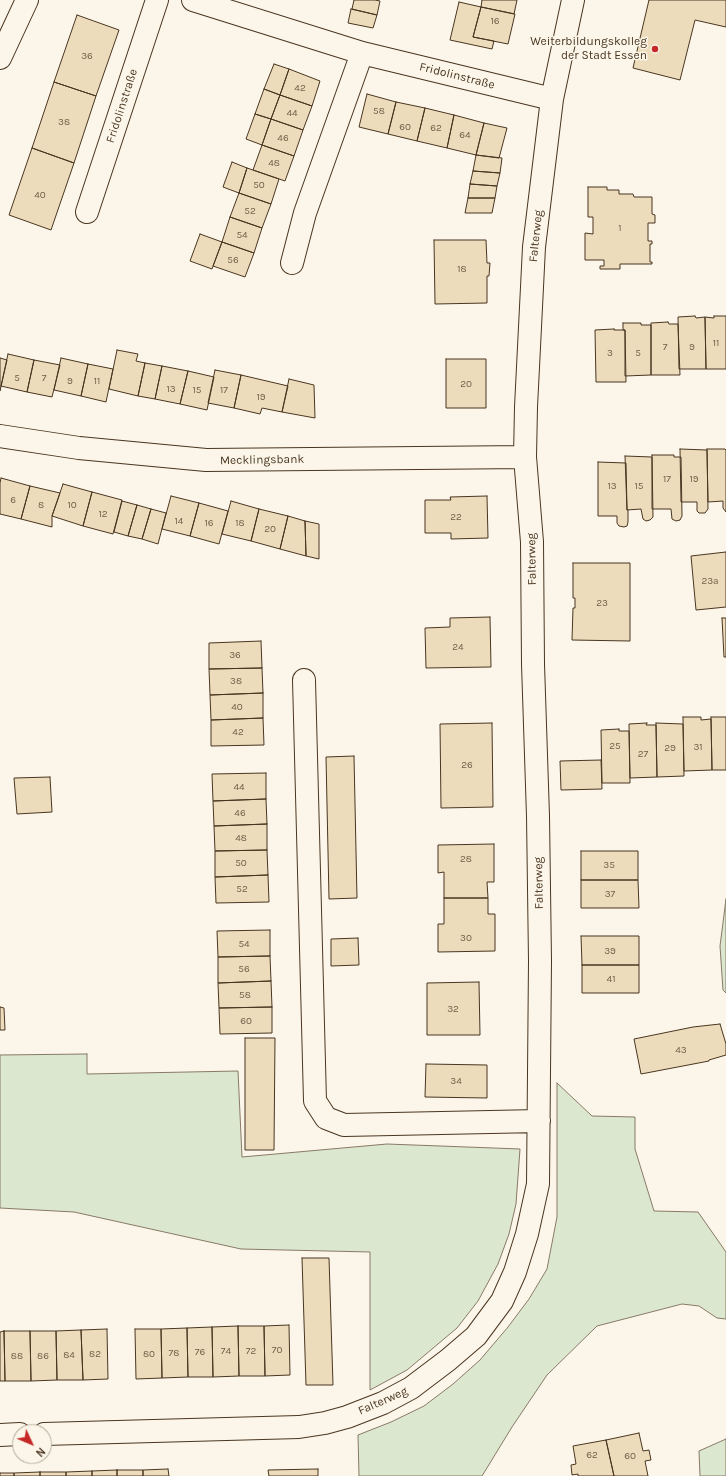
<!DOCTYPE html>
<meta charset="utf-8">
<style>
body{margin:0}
#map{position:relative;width:726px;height:1476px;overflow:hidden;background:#fbf6e9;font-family:Karla,sans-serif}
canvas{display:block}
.north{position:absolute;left:12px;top:1424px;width:40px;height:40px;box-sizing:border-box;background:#fbf6e9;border:1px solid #b4a999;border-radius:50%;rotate:134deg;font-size:11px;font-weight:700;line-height:16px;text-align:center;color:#4a3520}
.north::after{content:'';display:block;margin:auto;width:14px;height:18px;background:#c62828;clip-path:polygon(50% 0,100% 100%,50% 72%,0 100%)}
</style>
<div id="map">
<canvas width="726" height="1476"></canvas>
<div class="north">N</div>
</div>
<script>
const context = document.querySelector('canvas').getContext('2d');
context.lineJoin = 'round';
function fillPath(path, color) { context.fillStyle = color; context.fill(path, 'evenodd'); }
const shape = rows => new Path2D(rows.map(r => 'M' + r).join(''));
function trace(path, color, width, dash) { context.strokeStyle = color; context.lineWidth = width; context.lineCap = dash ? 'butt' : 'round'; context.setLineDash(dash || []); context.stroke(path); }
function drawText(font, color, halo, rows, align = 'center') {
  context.font = font + ' Karla,sans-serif'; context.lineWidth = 3; context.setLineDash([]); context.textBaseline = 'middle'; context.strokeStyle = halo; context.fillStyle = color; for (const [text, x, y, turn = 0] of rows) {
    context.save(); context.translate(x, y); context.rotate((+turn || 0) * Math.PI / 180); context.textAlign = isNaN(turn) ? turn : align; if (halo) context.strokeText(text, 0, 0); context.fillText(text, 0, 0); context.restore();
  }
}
const green = shape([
 [726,899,726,993,723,990,720,946,726,899],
 [87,1054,87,1074,238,1071,242,1157,387,1144,520,1149,516,1204,509,1234,498,1264,478,1301,457,1328,407,1370,370,1390,370,1252,241,1249,74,1212,0,1208,0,1055,87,1054],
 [557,1083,592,1116,635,1117,635,1149,654,1211,698,1212,726,1252,726,1319,717,1318,699,1306,682,1304,597,1326,547,1375,512,1427,482,1476,359,1476,358,1435,391,1422,424,1406,453,1384,480,1360,508,1327,529,1299,547,1269,557,1217,557,1083],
 [726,1439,726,1476,700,1476,699,1451,726,1439]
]);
const building = shape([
 [354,0,375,0,380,1,377,15,352,9,354,0],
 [482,0,517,0,514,14,481,7,482,0],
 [649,0,726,0,726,27,695,20,680,80,633,68,649,0],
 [459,2,481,7,473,37,494,41,492,49,450,40,459,2],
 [481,7,515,14,508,44,473,37,481,7],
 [351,9,377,15,373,28,348,23,351,9],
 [77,15,119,30,96,96,54,82,77,15],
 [274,64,289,69,280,95,264,89,274,64],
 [289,69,320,81,312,106,280,95,289,69],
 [54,82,96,96,74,163,32,148,54,82],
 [264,89,280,95,271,119,255,114,264,89],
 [367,94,396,102,388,134,359,127,367,94],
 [280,95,312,106,303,130,271,119,280,95],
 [396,102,425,108,417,141,388,134,396,102],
 [425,108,454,115,447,148,417,141,425,108],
 [255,114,271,119,262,145,246,139,255,114],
 [454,115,484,123,476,155,447,148,454,115],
 [271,119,303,130,294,156,262,145,271,119],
 [484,123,507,128,499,158,476,155,484,123],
 [262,145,294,156,285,181,253,170,262,145],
 [32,148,74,163,51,230,9,215,32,148],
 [476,155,502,158,500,173,473,171,476,155],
 [232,162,247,168,239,193,223,187,232,162],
 [247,168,279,179,271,204,239,193,247,168],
 [473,171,500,173,497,186,470,184,473,171],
 [470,184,497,186,495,198,468,198,470,184],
 [588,187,607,187,607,190,619,190,619,194,633,194,634,197,652,197,652,214,655,215,655,223,648,223,648,241,652,241,652,244,650,244,650,262,652,262,652,264,620,264,620,269,600,269,600,266,604,266,604,260,585,260,585,233,593,234,593,217,588,217,588,187],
 [239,193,271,204,262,228,230,217,239,193],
 [468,198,495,198,492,213,465,213,468,198],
 [230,217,262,228,254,253,222,242,230,217],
 [200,234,222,242,212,269,190,261,200,234],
 [434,240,486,240,487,263,490,263,489,276,487,276,487,303,435,304,434,240],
 [222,242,254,253,245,277,213,266,222,242],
 [695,316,696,318,705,317,706,369,679,369,678,317,695,316],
 [714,316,726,316,726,369,706,369,705,317,714,318,714,316],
 [668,322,669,324,678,324,680,375,651,375,651,323,668,322],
 [623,323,641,323,641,325,651,325,651,375,625,376,625,330,623,330,623,323],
 [614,329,614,330,625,330,626,382,596,382,595,330,614,329],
 [117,350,138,354,136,361,145,363,138,396,109,389,117,350],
 [8,354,34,360,27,392,1,386,8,354],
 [0,358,7,360,0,391,0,358],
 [61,358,88,364,81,396,54,390,61,358],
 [446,359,486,359,486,408,446,408,446,359],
 [34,360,60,365,52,397,27,392,34,360],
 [145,363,162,366,155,399,138,396,145,363],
 [88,364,113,369,106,402,81,396,88,364],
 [162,366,188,371,180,404,155,399,162,366],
 [215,370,241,375,234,408,208,403,215,370],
 [188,371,214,377,207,410,180,404,188,371],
 [241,375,288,386,282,412,262,408,260,414,234,408,241,375],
 [289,379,314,385,315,418,282,412,289,379],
 [680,449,707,450,708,509,705,513,699,513,697,511,697,502,681,502,680,449],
 [707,449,725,449,726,450,726,512,723,508,723,501,708,502,707,449],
 [652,455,674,455,674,457,681,457,682,516,680,520,676,521,672,519,671,509,652,509,652,455],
 [625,456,652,457,653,517,650,520,646,521,643,519,641,509,627,510,625,456],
 [598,462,626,463,627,510,628,510,628,522,627,526,624,527,619,526,617,523,617,516,598,516,598,462],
 [1,478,30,486,21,519,0,514,0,483,1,478],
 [63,484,92,492,83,526,52,516,63,484],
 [30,486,60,493,52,516,52,527,21,519,30,486],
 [92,492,122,500,113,534,83,526,92,492],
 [171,496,199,503,190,536,162,529,171,496],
 [487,496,488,538,451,539,451,533,425,533,425,500,451,500,450,497,487,496],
 [122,501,137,505,128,536,114,532,122,501],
 [231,501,259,509,251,541,222,534,231,501],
 [199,503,228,511,219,544,190,536,199,503],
 [137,505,151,509,142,539,128,536,137,505],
 [151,509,166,513,158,544,142,539,151,509],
 [259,509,288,516,280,549,251,541,259,509],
 [288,516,305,521,306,556,280,549,288,516],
 [305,521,319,524,319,559,306,556,305,521],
 [726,552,726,607,696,610,691,556,726,552],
 [573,563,630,563,630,641,572,640,573,608,575,608,575,598,573,598,573,563],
 [490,617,491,667,426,668,425,628,450,627,450,618,490,617],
 [722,618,726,618,726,657,724,657,722,618],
 [261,641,262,668,209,669,209,643,261,641],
 [262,668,263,693,210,695,209,669,262,668],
 [263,693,263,718,211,720,210,695,263,693],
 [683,717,701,717,701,720,711,719,712,770,684,771,683,717],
 [711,717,726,717,726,770,712,770,711,717],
 [263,718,264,745,211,746,211,720,263,718],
 [492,723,493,807,441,808,440,724,492,723],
 [647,723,646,725,656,725,657,777,630,778,629,724,647,723],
 [656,723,683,724,684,776,657,777,656,723],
 [619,729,619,731,629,731,630,783,602,783,601,730,619,729],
 [354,756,357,898,329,899,326,757,354,756],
 [601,760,602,789,561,790,560,761,601,760],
 [266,773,266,799,213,801,212,774,266,773],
 [50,777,52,812,17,814,14,778,50,777],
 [266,799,267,824,214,826,213,801,266,799],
 [267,824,267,850,215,851,214,826,267,824],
 [494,844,494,882,487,882,488,898,444,898,444,872,438,873,438,845,494,844],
 [267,850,268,875,215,877,215,851,267,850],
 [581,851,638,851,638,880,581,880,581,851],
 [268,875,269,902,216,903,215,877,268,875],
 [581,880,638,880,639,908,581,908,581,880],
 [444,898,488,898,488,914,495,914,495,951,438,952,438,924,444,924,444,898],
 [270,930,270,956,218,957,217,931,270,930],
 [581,936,639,936,639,965,582,965,581,936],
 [358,938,359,965,331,966,331,939,358,938],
 [270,956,271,981,218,983,218,957,270,956],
 [582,965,639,965,639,993,582,993,582,965],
 [271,981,272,1007,219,1008,218,983,271,981],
 [479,982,480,1035,427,1035,427,983,479,982],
 [0,1007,4,1008,5,1030,0,1030,0,1007],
 [272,1007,272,1033,220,1034,219,1008,272,1007],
 [720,1024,726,1044,726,1055,709,1060,709,1061,641,1074,634,1039,693,1027,720,1024],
 [245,1038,275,1038,274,1150,245,1150,245,1038],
 [426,1064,487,1065,487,1098,425,1097,426,1064],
 [302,1258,329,1258,333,1385,306,1385,302,1258],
 [289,1325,290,1375,265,1376,264,1326,289,1325],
 [238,1326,264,1326,265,1376,239,1376,238,1326],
 [238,1326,239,1376,213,1377,212,1327,238,1326],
 [212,1327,213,1377,188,1377,187,1328,212,1327],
 [187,1328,188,1377,162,1378,161,1329,187,1328],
 [107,1329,108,1379,83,1380,81,1330,107,1329],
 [135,1329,161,1329,162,1378,136,1379,135,1329],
 [81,1330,83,1380,57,1380,56,1331,81,1330],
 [4,1331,30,1331,31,1381,5,1381,4,1331],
 [4,1331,5,1381,0,1381,0,1332,4,1331],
 [30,1331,56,1331,57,1380,31,1381,30,1331],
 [639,1433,643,1451,649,1450,651,1460,645,1461,648,1476,614,1476,606,1440,639,1433],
 [606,1440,614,1476,578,1476,578,1474,572,1475,571,1465,576,1464,573,1446,606,1440],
 [168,1469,169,1476,143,1476,143,1470,168,1469],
 [318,1469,318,1476,269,1476,268,1470,318,1469],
 [117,1470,143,1470,143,1476,117,1476,117,1470],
 [117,1470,117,1476,92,1476,92,1471,117,1470],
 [92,1471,92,1476,66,1476,66,1472,92,1471],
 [40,1472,66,1472,66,1476,40,1476,40,1472],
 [40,1472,40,1476,14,1476,14,1473,40,1472],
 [0,1473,14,1473,14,1476,0,1476,0,1473]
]);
const street = shape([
 [193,0,362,53,552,99],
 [0,58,27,0],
 [87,212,157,0],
 [292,263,305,213,362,53],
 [0,436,79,448,206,460,525,457],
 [304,680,315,1101,326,1118,344,1125,539,1121],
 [44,1434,299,1427,325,1423,347,1417,383,1403,411,1388,448,1360,476,1336,502,1301,515,1272,527,1234,538,1184,540,961,538,816,533,664,532,542,525,457,526,407,534,247,552,99,573,0],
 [0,1435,20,1434]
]);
const markers = [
 [655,49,4,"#c62828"]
];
const numberNames = [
 ["16",495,21],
 ["36",87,56],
 ["42",300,88],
 ["58",379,111],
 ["44",292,113],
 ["38",64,122],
 ["60",405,127],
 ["62",436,128],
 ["64",465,135],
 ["46",283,138],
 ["48",274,163],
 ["50",259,185],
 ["40",40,195],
 ["52",250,211],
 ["1",620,228],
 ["54",242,235],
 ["56",233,260],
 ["18",462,269],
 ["11",716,343],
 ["7",665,347],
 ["9",692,347],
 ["3",610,353],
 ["5",638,353],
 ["5",17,378],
 ["7",44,378],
 ["9",70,381],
 ["11",97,381],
 ["20",466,384],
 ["13",171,389],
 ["15",197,390],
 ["17",224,390],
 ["19",261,397],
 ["17",667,479],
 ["19",694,479],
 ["13",612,486],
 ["15",639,486],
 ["6",13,500],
 ["8",41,505],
 ["10",72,505],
 ["12",103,514],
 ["22",456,517],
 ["14",179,521],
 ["16",209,523],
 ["18",240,523],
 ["20",270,529],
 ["23a",710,581],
 ["23",602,603],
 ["24",458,647],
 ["36",235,655],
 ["38",236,681],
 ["40",237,707],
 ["42",238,732],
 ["25",615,746],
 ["31",698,747],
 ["29",670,748],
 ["27",643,754],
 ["26",467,765],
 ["44",239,787],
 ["46",240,813],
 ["48",241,838],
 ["28",466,859],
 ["50",241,863],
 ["35",609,865],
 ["52",242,889],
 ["37",610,894],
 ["30",466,938],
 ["54",244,944],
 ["39",610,951],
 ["56",244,969],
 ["41",611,979],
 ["58",245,995],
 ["32",453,1009],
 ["60",246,1021],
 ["43",681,1050],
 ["34",456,1081],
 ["70",277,1350],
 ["74",226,1351],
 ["72",251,1351],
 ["76",200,1352],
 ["78",174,1353],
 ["82",95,1354],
 ["80",149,1354],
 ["84",69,1355],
 ["88",17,1356],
 ["86",43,1356],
 ["62",592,1455],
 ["60",630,1456]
];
const poiNames = [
 ["Weiterbildungskolleg",647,42],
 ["der Stadt Essen",647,56]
];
const streetNames = [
 ["Fridolinstraße",457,76,14],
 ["Fridolinstraße",122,106,-72],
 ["Falterweg",536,236,-84],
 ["Mecklingsbank",262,460,-1],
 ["Falterweg",532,559,-91],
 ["Falterweg",539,883,-91],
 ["Falterweg",383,1401,-24]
];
fillPath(green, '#dce7d0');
trace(green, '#887966', 1);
fillPath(building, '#ecdcbc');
trace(building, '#4a3520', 1);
trace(street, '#4a3520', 24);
trace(street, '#fbf6e9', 22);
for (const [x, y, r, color] of markers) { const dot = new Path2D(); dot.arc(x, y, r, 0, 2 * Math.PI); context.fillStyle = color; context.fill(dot); trace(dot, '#fbf6e9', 1.5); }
drawText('10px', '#725f47', null, numberNames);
drawText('12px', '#4a3520', '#fbf6e9', poiNames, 'right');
drawText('12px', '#4a3520', '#fbf6e9', streetNames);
</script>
